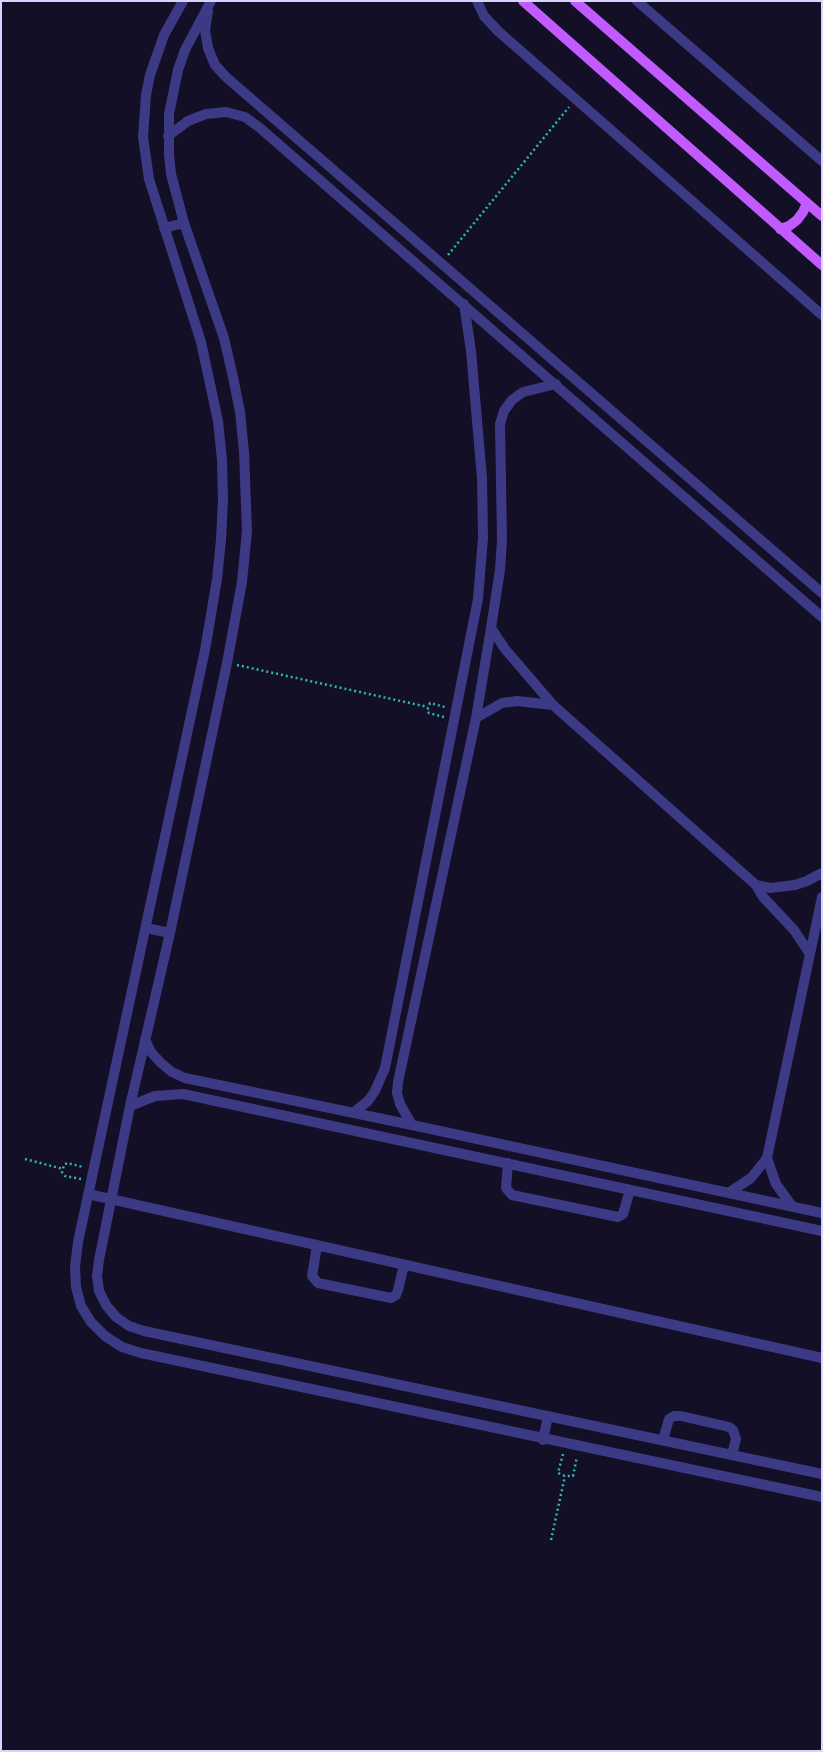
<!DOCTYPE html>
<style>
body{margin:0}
#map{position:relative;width:823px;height:1752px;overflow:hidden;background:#130f26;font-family:"DM Sans",sans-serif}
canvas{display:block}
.frame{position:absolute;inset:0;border:2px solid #d9d4ff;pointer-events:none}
</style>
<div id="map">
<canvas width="823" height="1752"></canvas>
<div class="frame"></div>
</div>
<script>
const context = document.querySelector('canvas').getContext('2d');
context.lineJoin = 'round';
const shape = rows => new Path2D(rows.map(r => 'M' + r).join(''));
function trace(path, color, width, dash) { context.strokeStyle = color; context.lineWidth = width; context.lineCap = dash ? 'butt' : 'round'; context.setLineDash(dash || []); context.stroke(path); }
const path = shape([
 [448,255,569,107],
 [237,665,428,707],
 [444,717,429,713,427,711,430,703,445,707],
 [25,1159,63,1169],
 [81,1179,65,1176,62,1172,64,1165,67,1163,83,1167],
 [563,1454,558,1473,565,1476,573,1476,577,1457],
 [551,1540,565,1476]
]);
const minor = shape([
 [183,1,164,35,150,75,146,95,143,137,149,179,201,342,218,421,222,460,223,500,221,540,217,579,205,650,78,1242,75,1267,76,1287,81,1306,91,1322,105,1336,122,1347,141,1353,822,1497],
 [211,1,185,50,178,70,169,114,169,155,171,174,184,223,224,338,233,377,240,412,244,452,247,531,242,582,227,663,170,933,130,1106,99,1260,97,1276,99,1291,106,1305,116,1317,129,1326,144,1331,822,1474],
 [477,1,484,16,498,31,822,315],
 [637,1,822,161],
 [208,11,205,30,208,48,215,65,226,77,822,593],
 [168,136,188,121,206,114,226,112,245,117,260,128,822,617],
 [164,228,184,223],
 [491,628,505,649,553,705,756,885,763,897,794,930,810,954],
 [476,718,502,703,517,701,553,705],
 [756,885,770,888,795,885,807,881,822,873],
 [146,928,170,933],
 [145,1039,151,1052,161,1063,172,1072,185,1078,412,1125,822,1213],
 [130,1106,155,1096,183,1094,822,1231],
 [353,1113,368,1101,375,1091,385,1068,478,599,483,538,482,478,471,351,464,304],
 [412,1125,400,1104,397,1093,398,1082,476,718,491,628,500,570,502,540,500,424,504,411,512,400,523,392,556,384],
 [767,1158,776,1184,792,1206],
 [508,1163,506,1188,512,1195,618,1217,623,1214,630,1190],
 [730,1192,751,1178,767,1158,822,897],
 [88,1194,822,1358],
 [317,1246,312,1276,318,1283,391,1298,396,1295,398,1290,404,1265],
 [543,1440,548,1416],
 [663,1440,669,1419,674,1416,681,1416,729,1427,733,1430,736,1439,732,1455]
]);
const major = shape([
 [523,1,822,265],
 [575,1,822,216],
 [780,229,789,226,797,220,803,212,807,203]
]);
trace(path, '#2fb8b0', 2.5, [2, 3]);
trace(minor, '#3d3a85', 10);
trace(major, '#c25bff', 10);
</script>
